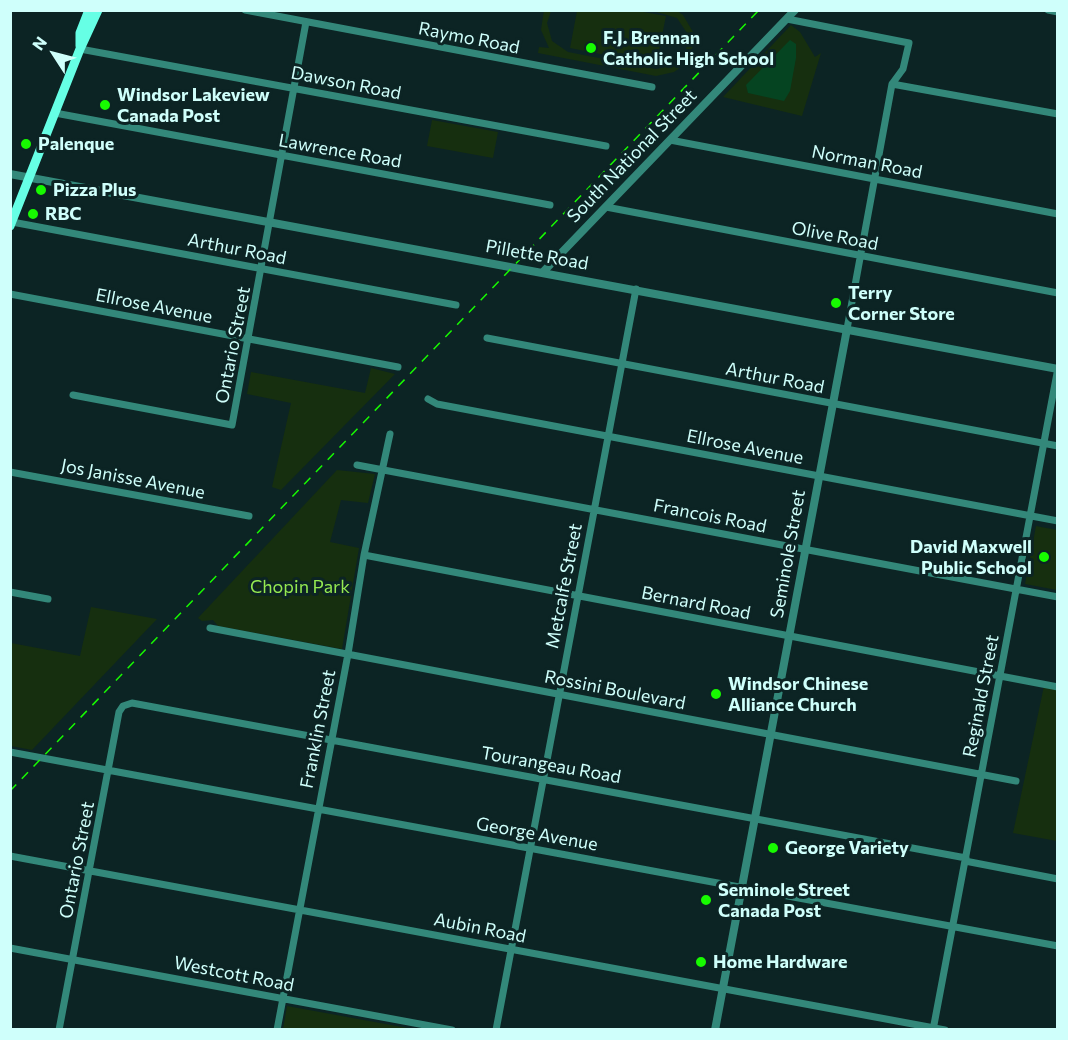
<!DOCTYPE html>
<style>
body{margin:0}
#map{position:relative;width:1068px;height:1040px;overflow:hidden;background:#0c2424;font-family:Commissioner,sans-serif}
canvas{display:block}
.frame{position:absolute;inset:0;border:12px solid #cffffb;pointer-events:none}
.north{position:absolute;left:24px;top:24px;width:60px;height:60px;-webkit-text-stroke:4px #0c2424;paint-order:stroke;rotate:306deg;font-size:16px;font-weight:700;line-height:24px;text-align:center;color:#cffffb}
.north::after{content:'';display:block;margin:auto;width:21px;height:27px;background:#cffffb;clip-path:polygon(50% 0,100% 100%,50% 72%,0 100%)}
</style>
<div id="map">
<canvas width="1068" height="1040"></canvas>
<div class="frame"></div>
<div class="north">N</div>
</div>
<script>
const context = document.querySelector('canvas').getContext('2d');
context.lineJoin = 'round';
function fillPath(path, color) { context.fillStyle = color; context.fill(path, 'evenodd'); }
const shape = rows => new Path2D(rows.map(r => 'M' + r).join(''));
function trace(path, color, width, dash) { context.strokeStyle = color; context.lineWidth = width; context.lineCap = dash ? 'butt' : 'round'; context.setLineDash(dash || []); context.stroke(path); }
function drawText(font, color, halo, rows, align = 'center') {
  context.font = font + ' Commissioner,sans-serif'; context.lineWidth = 6; context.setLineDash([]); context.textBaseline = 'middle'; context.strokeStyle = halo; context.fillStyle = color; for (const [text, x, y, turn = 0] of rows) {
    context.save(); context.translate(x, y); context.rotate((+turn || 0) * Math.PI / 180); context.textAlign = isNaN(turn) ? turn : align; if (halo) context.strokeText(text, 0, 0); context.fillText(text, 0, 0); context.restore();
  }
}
const green = shape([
 [544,10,551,11,547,23,552,41,568,52,656,69,674,65,686,51,687,33,677,18,653,11,677,11,683,15,693,32,694,44,684,65,674,72,656,76,538,53,539,47,549,48,541,30],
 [577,11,638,11,666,16,656,65,570,48],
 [791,25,800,32,815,57,821,53,802,116,723,97],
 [432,120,498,132,493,158,427,146],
 [371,368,395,374,281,490,272,487,291,403,247,394,251,372,365,393],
 [337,470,375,474,368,503,341,500,330,542,359,548,342,649,218,626,213,620,202,621,198,618],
 [1036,526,1057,530,1057,590,1025,584],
 [91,607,157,619,32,750,11,746,11,643,80,656],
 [1044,686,1057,689,1057,841,1013,833],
 [287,1006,413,1029,283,1029]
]);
const water = shape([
 [790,40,796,44,796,58,790,91,784,101,748,93,746,85]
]);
const minor = shape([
 [245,10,652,87],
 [1048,10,1058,12],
 [787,19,909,43,903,69,892,84,847,329],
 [80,49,606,146],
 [892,84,1058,114],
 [55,113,550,205],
 [670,140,1058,214],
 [606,207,1058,293],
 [12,222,456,305],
 [10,294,398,367],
 [487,338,1058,446],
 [73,395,232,425,306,22],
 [428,399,437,404,1058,521],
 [357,465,1058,597],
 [10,472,249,516],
 [364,555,1058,687],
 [10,592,48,599],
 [210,628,1016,781],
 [10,752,1058,946],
 [10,856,945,1030],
 [965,861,1058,879],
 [10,948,452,1030],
 [59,1030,119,712,123,706,132,703,966,858],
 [277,1030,348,654,364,555,390,434],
 [496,1030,636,289],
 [933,1030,1058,368]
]);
const tertiary = shape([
 [10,174,1058,369],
 [543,272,795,10],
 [715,1030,847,329]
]);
const secondary = shape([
 [80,46,80,33,89,10],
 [10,226,80,49,98,10]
]);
const rail = shape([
 [10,791,759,10]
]);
const markers = [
 [591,48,6,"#17fa00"],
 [105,105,6,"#17fa00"],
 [26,144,6,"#17fa00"],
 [41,190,6,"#17fa00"],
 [33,214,6,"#17fa00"],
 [836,303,6,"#17fa00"],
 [1044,557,6,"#17fa00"],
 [716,694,6,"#17fa00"],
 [773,848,6,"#17fa00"],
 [706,900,6,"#17fa00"],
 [701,962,6,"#17fa00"]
];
const streetNames = [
 ["Raymo Road",469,38,11],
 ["Dawson Road",346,83,11],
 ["Lawrence Road",340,151,10],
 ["South National Street",632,156,-46],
 ["Norman Road",867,162,11],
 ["Olive Road",835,236,11],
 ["Arthur Road",237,249,11],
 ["Pillette Road",537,255,10],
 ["Ellrose Avenue",154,306,11],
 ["Ontario Street",233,345,-79],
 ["Arthur Road",775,378,11],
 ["Ellrose Avenue",745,447,11],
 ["Jos Janisse Avenue",133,479,11],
 ["Francois Road",710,516,11],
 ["Seminole Street",788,554,-80],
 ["Metcalfe Street",564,586,-79],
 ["Bernard Road",696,603,11],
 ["Rossini Boulevard",615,690,11],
 ["Reginald Street",981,696,-79],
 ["Franklin Street",318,729,-79],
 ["Tourangeau Road",551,765,10],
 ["George Avenue",537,834,10],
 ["Ontario Street",77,860,-79],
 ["Aubin Road",480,928,11],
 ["Westcott Road",234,974,11]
];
const poiNames = [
 ["F.J. Brennan",603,38],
 ["Catholic High School",603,59],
 ["Windsor Lakeview",117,95],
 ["Canada Post",117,116],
 ["Palenque",38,144],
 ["Pizza Plus",53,190],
 ["RBC",45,214],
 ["Terry",848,293],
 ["Corner Store",848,314],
 ["David Maxwell",1032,547,"right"],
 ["Public School",1032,568,"right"],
 ["Windsor Chinese",728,684],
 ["Alliance Church",728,705],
 ["George Variety",785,848],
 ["Seminole Street",718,890],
 ["Canada Post",718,911],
 ["Home Hardware",713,962]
];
const parkNames = [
 ["Chopin Park",300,587]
];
fillPath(green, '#162f0f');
fillPath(water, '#054421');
trace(minor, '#33887a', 7);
trace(tertiary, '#33887a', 8);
trace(secondary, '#66ffe5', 9);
trace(rail, '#17fa00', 1.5, [9, 8]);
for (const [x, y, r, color] of markers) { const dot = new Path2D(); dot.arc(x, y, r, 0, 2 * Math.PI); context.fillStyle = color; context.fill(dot); trace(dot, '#0c2424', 2); }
drawText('18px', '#cffffb', '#0c2424', streetNames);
drawText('bold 18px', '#cffffb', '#0c2424', poiNames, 'left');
drawText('18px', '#95ea51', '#0c2424', parkNames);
</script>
